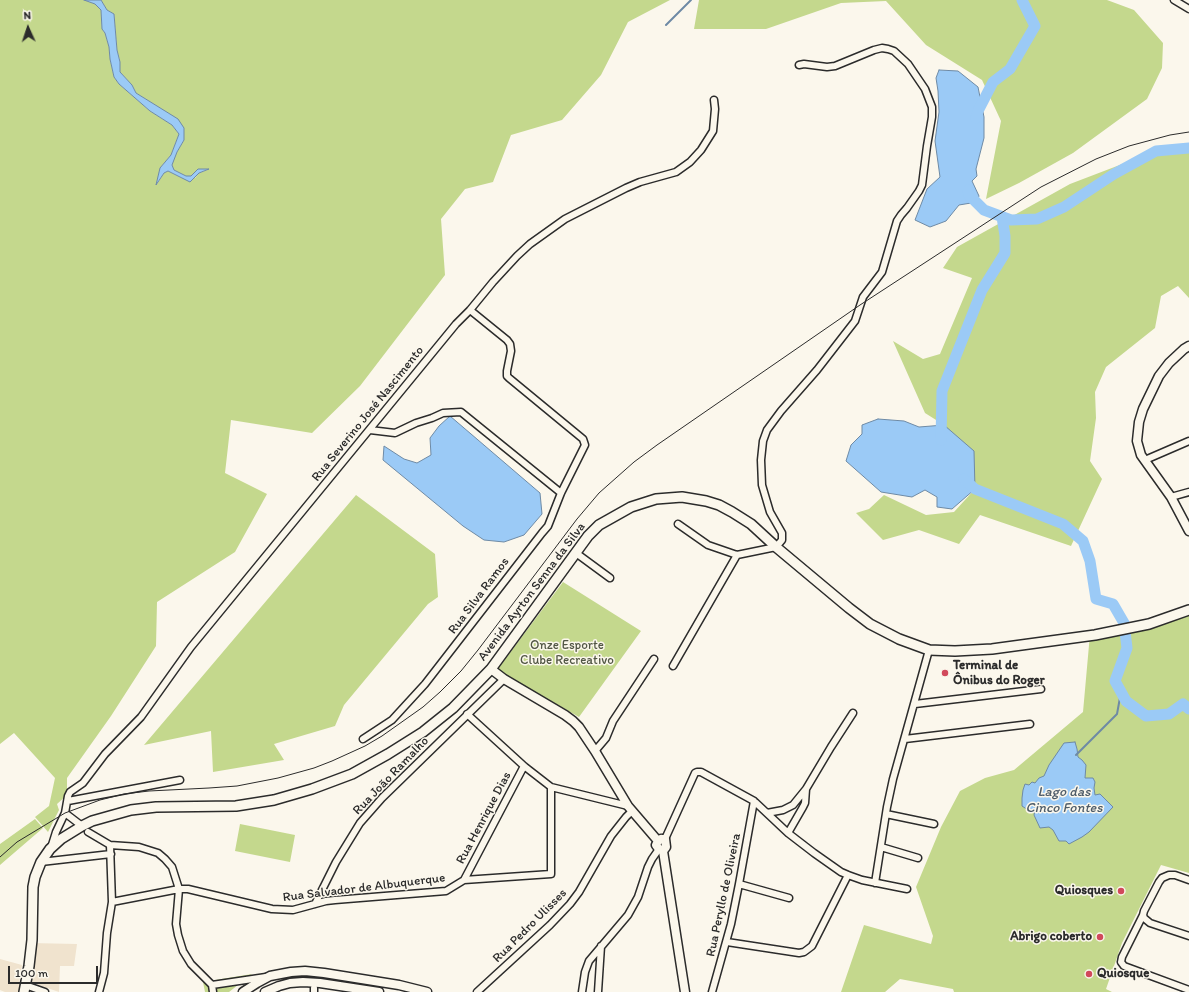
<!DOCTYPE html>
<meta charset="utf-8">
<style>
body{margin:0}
#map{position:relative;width:1189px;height:992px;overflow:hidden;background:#fbf7ec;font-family:Itim,sans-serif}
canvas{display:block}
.north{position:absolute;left:8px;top:8px;width:40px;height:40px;-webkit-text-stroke:3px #fbf7ec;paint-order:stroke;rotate:357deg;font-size:11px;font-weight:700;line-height:16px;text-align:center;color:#2b2b2b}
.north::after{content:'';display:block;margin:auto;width:14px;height:18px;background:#2b2b2b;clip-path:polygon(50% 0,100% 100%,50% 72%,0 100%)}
.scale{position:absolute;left:8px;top:966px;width:90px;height:18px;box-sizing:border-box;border:2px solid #2b2b2b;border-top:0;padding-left:5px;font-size:12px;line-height:14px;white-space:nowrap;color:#2b2b2b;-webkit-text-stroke:3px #fbf7ec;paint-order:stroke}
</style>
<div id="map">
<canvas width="1189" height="992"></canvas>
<div class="north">N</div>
<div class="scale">100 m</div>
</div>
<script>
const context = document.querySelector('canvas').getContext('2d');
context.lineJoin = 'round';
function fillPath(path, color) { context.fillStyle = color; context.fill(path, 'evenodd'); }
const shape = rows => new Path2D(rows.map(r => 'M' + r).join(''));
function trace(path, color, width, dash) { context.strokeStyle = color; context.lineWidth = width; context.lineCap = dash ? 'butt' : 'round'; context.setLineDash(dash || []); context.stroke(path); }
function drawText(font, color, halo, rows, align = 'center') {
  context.font = font + ' Itim,sans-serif'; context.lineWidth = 3; context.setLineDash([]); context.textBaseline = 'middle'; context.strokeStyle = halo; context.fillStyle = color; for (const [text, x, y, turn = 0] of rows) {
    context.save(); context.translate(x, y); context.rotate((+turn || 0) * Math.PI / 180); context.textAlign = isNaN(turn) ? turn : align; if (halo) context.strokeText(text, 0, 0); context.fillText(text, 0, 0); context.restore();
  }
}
const built = shape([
 [30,943,77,944,74,966,60,966,59,992,27,981],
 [0,959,22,965,19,984,44,992,5,992,0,990]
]);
const green = shape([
 [0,0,84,0,95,4,101,10,102,29,105,33,109,47,110,59,114,77,119,84,150,111,172,125,179,134,171,155,160,168,157,184,164,173,168,171,182,178,195,178,199,173,207,170,198,169,191,176,186,176,174,170,172,165,173,160,177,152,184,140,177,119,136,93,132,85,120,72,120,61,117,50,114,14,107,10,101,0,670,0,628,22,601,75,562,120,511,135,493,182,465,189,441,219,445,275,360,386,312,433,231,420,225,473,267,494,235,552,157,602,156,646,111,716,67,778,67,795,57,804,59,810,48,832,35,817,49,806,55,778,14,733,0,744],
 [699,0,1107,0,1134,10,1163,43,1162,68,1147,99,1073,153,1019,183,986,199,1001,121,982,80,926,45,886,1,841,3,766,29,694,29],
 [1172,145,1189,149,1189,298,1178,286,1161,296,1155,328,1106,367,1095,392,1096,418,1090,461,1102,479,1071,546,980,515,959,544,919,530,883,540,856,513,869,509,884,495,926,515,954,512,975,489,944,425,925,413,893,341,923,359,940,354,972,278,943,268,957,247,1070,184],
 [356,495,435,554,438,597,428,604,344,705,335,726,274,744,284,760,213,772,211,731,144,745],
 [563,582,641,631,579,717,497,670],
 [1189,611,1189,873,1161,865,1122,943,1106,989,1112,992,954,992,953,989,900,979,885,992,841,992,864,925,931,944,933,936,916,887,941,827,960,791,985,778,1014,770,1083,712,1090,634],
 [35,819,43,828,0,865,0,844],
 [240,824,295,835,290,862,235,851],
 [252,974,229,992,205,992,203,982]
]);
const water = shape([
 [84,0,101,0,107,10,114,14,117,50,120,62,120,72,132,85,136,93,178,119,184,128,184,140,177,152,172,165,174,170,186,176,191,176,198,169,209,169,199,173,190,182,168,171,164,173,156,185,160,168,171,155,179,134,172,125,150,111,119,84,114,77,110,59,109,47,105,33,102,29,101,10,95,4,84,0],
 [939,70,958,71,978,87,984,117,984,138,976,169,977,176,972,181,979,196,975,206,971,203,959,205,946,221,930,227,915,220,927,189,940,177,935,141,939,112,938,91,936,78,939,70],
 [450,416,540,493,542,514,524,535,504,542,484,540,463,526,383,460,384,446,404,459,417,463,431,455,430,438,439,426,450,416],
 [878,419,904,421,919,427,944,425,974,451,975,489,952,509,937,507,937,497,925,490,912,497,881,492,846,461,851,445,862,434,862,425,878,419],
 [1075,742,1077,749,1078,757,1082,760,1086,765,1085,778,1093,778,1095,782,1094,788,1095,795,1100,794,1113,807,1089,832,1082,837,1069,844,1066,841,1059,841,1053,830,1049,827,1040,828,1034,815,1035,810,1028,810,1022,806,1022,798,1023,790,1025,784,1029,785,1032,782,1035,783,1039,778,1044,776,1049,765,1064,743,1075,742]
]);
const stream = shape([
 [666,25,691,0],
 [1076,755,1117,714,1121,692]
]);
const river = shape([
 [976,118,978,111,993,82,1010,69,1035,26,1022,0],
 [968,190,969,195,984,210,1011,220,1037,219,1064,207,1114,174,1156,151,1189,148],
 [941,440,942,391,982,290,1005,253,1005,236,1002,217],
 [964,479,975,489,1063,524,1083,541,1090,561,1096,599,1113,604,1124,623,1127,648,1115,681,1126,701,1146,716,1169,714,1183,704,1189,709]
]);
const street = shape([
 [1174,0,1189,9],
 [370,430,395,433,416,423,432,418,443,413,461,412,561,493],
 [1145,460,1189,441],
 [1171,497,1189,492],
 [678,524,708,545,737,555,776,547,782,540,782,533,770,512,762,485,761,460,763,441,767,430,781,411,817,370,855,321,863,297,882,272,897,221,901,215,907,208,919,191,922,185,927,146,932,117,932,107,925,89,908,64,894,51,888,49,882,48,874,50,835,66,827,67,804,64,799,65],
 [576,553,610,578],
 [673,666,737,555],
 [915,704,1041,689],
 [467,714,524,766,551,787,628,806],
 [363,739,392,720,425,684,542,533,548,526,561,493,585,445,583,439,509,378,507,376,507,371,511,351,510,344,507,340,470,310],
 [905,739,1030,724],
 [595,751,606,738,613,721,654,659],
 [68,801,180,780],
 [65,813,82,826],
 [767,813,783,810,793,805,806,789,831,747,853,713],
 [886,814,934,824],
 [88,832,110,845,139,847,158,853,165,859,172,867,179,889,176,924,178,935,183,951,191,964,212,985,213,992],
 [788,833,803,807,805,803,806,789],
 [665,839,695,773,697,772,701,772,754,801,788,833,814,853,841,872,848,875,862,880,907,889],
 [881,847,918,858],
 [51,848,56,832,65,813,68,796,70,792,83,783,105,754,141,717,191,647,456,324,470,310,493,282,517,256,530,244,565,219,626,188,640,182,676,172,690,162,701,150,713,131,715,109,714,100],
 [41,862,111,854],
 [464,880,524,766],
 [1189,880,1175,875,1169,875,1162,878,1159,882,1144,911,1143,915,1144,918,1150,923,1189,936],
 [875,883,887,807,893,779,929,650],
 [739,884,789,898],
 [112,902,179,889,188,889,272,909,293,910,326,901,335,900,446,891,464,880,551,874,551,787],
 [315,904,336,862,360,823,382,798,504,679],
 [1143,915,1122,957,1121,962,1124,966,1189,990],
 [727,942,799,953,804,952,812,946,848,875],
 [25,985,45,992],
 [212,985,266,977],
 [99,992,104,973,107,933,112,902,110,845],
 [314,992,314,988],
 [477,992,550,925,570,904,579,892,611,836,626,817,632,811],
 [582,992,585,972,589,961,628,915,638,897,648,867,652,859,659,849],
 [598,992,601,946],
 [712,992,731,924,739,884,754,801]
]);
const secondary = shape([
 [1189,346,1184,349,1169,363,1159,376,1143,409,1139,422,1137,441,1141,455,1171,497,1189,531],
 [491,669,504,679,565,715,573,721,579,727,595,751,628,806,658,841],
 [661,839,665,839,666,847,663,851,659,849,656,845,658,841,661,839],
 [663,851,685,992],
 [243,992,257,983,270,976,291,972,305,971,324,973,399,985,427,992],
 [265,992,279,986,290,983,303,982,320,983,379,992]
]);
const primary = shape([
 [24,992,29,966,32,940,33,887,35,877,41,862,50,849,61,839,82,826,92,821,131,810,156,807,236,806,274,800,312,789,352,774,388,754,423,732,453,708,491,669,588,536,599,525,631,507,656,499,682,497,706,501,719,505,732,512,751,524,776,547,849,608,870,624,899,639,929,650,955,651,992,649,1095,635,1149,624,1189,610]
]);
const tram = shape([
 [0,857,17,842,65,813,100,800,124,794,149,791,209,788,237,786,278,778,314,768,332,761,365,746,382,736,423,707,440,692,461,671,478,650,577,519,599,493,634,462,657,445,860,305,1041,187,1096,159,1129,146,1170,135,1189,132]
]);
const markers = [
 [945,673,4,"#d1495b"],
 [1121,891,4,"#d1495b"],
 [1100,937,4,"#d1495b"],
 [1089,974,4,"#d1495b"]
];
const streetNames = [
 ["Rua Severino José Nascimento",368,414,-51],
 ["Avenida Ayrton Senna da Silva",532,592,-53],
 ["Rua Silva Ramos",479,596,-53],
 ["Rua João Ramalho",391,776,-46],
 ["Rua Henrique Dias",484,818,-62],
 ["Rua Salvador de Albuquerque",364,888,-7],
 ["Rua Peryllo de Oliveira",724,895,-78],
 ["Rua Pedro Ulisses",530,926,-45]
];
const parkNames = [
 ["Onze Esporte",567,646],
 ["Clube Recreativo",567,661]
];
const poiNames = [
 ["Terminal de",953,666],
 ["Ônibus do Roger",953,681],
 ["Quiosques",1113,891,"right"],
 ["Abrigo coberto",1092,937,"right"],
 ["Quiosque",1097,974]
];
const waterNames = [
 ["Lago das",1064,792],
 ["Cinco Fontes",1064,808]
];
fillPath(built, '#f0e3ce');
fillPath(green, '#c4d88d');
fillPath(water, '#9bcaf6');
trace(water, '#6e8aa5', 1);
trace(stream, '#6e8aa5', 2);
trace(river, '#9bcaf6', 11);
trace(street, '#2b2b2b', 9);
trace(secondary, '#2b2b2b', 11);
trace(primary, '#2b2b2b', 12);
trace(street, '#fbf7ec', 6);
trace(secondary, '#fbf7ec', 8);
trace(primary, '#fbf7ec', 9);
trace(tram, '#2b2b2b', 1);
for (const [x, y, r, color] of markers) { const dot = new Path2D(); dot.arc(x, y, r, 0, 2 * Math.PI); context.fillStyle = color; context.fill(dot); trace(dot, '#fbf7ec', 1.5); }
drawText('13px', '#2b2b2b', '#fbf7ec', streetNames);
drawText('13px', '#515644', '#fbf7ec', parkNames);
drawText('bold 13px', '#2b2b2b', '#fbf7ec', poiNames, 'left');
drawText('italic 14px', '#4d5b68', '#fbf7ec', waterNames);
</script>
